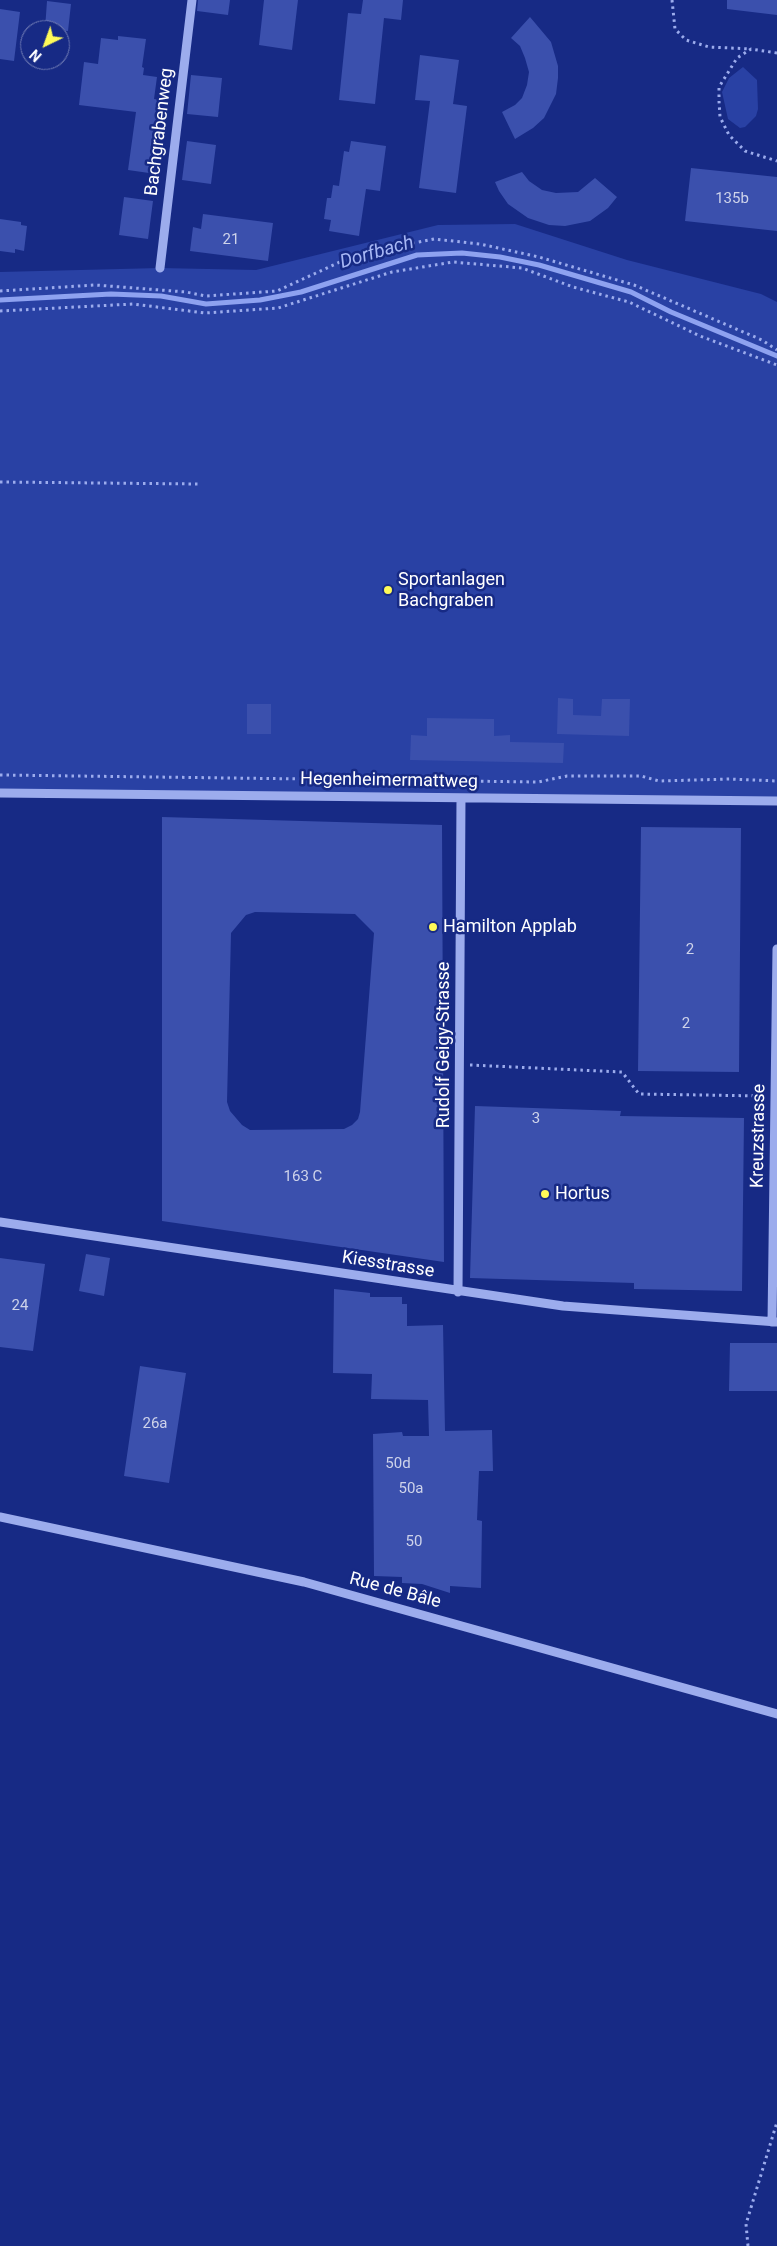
<!DOCTYPE html>
<meta charset="utf-8">
<style>
body{margin:0}
#map{position:relative;width:777px;height:2246px;overflow:hidden;background:#172a85;font-family:Roboto,sans-serif}
canvas{display:block}
.north{position:absolute;left:20px;top:20px;width:50px;height:50px;box-sizing:border-box;background:#172a85;border:1px solid #747fb6;border-radius:50%;rotate:222deg;font-size:14px;font-weight:700;line-height:20px;text-align:center;color:#fff}
.north::after{content:'';display:block;margin:auto;width:18px;height:22px;background:#fffa58;clip-path:polygon(50% 0,100% 100%,50% 72%,0 100%)}
</style>
<div id="map">
<canvas width="777" height="2246"></canvas>
<div class="north">N</div>
</div>
<script>
const context = document.querySelector('canvas').getContext('2d');
context.lineJoin = 'round';
function fillPath(path, color) { context.fillStyle = color; context.fill(path, 'evenodd'); }
const shape = rows => new Path2D(rows.map(r => 'M' + r).join(''));
function trace(path, color, width, dash) { context.strokeStyle = color; context.lineWidth = width; context.lineCap = dash ? 'butt' : 'round'; context.setLineDash(dash || []); context.stroke(path); }
function drawText(font, color, halo, rows, align = 'center') {
  context.font = font + ' Roboto,sans-serif'; context.lineWidth = 5; context.setLineDash([]); context.textBaseline = 'middle'; context.strokeStyle = halo; context.fillStyle = color; for (const [text, x, y, turn = 0] of rows) {
    context.save(); context.translate(x, y); context.rotate((+turn || 0) * Math.PI / 180); context.textAlign = isNaN(turn) ? turn : align; if (halo) context.strokeText(text, 0, 0); context.fillText(text, 0, 0); context.restore();
  }
}
const green = shape([
 [743,67,757,80,758,109,756,116,745,127,740,128,728,119,722,92,729,78],
 [515,224,627,260,761,294,777,302,777,801,0,793,0,272,160,268,256,270,438,225]
]);
const stream = shape([
 [0,300,111,294,161,296,206,304,260,300,301,292,417,255,462,253,500,257,539,265,631,292,671,312,777,356]
]);
const building = shape([
 [198,0,230,0,228,15,197,11],
 [264,0,298,0,292,50,259,45],
 [363,0,403,0,401,20,384,18,375,104,339,100,348,13,361,14],
 [727,0,777,0,777,15,727,9],
 [47,1,71,4,68,31,45,29],
 [0,9,20,12,14,61,0,59],
 [530,17,551,42,558,66,558,78,556,94,544,118,533,128,515,139,502,112,515,105,522,98,527,85,529,72,525,58,520,46,511,38],
 [118,36,146,39,142,67,144,68,143,75,157,77,154,99,160,100,156,135,161,136,156,174,128,170,136,112,79,105,84,62,98,64,101,38,118,40],
 [420,55,459,60,453,104,467,106,456,193,419,188,430,101,415,100],
 [191,75,222,78,218,117,187,114],
 [187,141,216,145,211,184,182,180],
 [351,141,386,146,380,191,366,189,359,236,329,231,331,220,324,219,327,198,331,198,333,185,339,186,344,151,349,152],
 [691,168,777,177,777,231,685,221],
 [522,172,529,181,542,190,556,193,578,192,595,178,617,197,608,208,590,221,565,226,549,225,528,218,508,204,499,191,495,182],
 [124,197,153,201,148,239,119,235],
 [203,214,273,223,268,261,190,251,193,227,201,229],
 [0,219,21,222,21,225,27,226,24,251,15,249,15,253,0,251],
 [558,698,573,699,573,715,601,716,602,699,630,699,629,736,557,734],
 [247,704,271,704,271,734,247,734],
 [427,718,494,719,494,736,510,735,510,742,564,743,563,763,410,760,411,735,427,736],
 [162,817,442,825,444,1262,162,1221],
 [255,912,355,914,374,933,360,1112,358,1119,352,1125,344,1129,250,1130,242,1125,230,1111,227,1102,231,933,246,915],
 [641,827,741,828,739,1072,638,1071],
 [475,1106,621,1111,620,1116,744,1118,742,1291,634,1289,634,1283,470,1278],
 [86,1254,110,1258,104,1296,79,1291],
 [0,1258,45,1264,33,1351,0,1347],
 [334,1289,370,1293,370,1297,402,1297,402,1304,407,1304,407,1326,443,1325,445,1431,492,1430,493,1471,479,1471,477,1520,482,1521,481,1588,450,1586,450,1593,422,1584,402,1583,402,1577,374,1576,373,1434,402,1432,403,1436,429,1436,428,1400,371,1399,372,1374,333,1373],
 [730,1343,777,1343,777,1391,729,1391],
 [140,1366,186,1373,169,1483,124,1476]
]);
const path = shape([
 [672,0,675,29,686,40,709,47,751,49],
 [777,53,751,49,737,58,719,87,719,101,720,117,729,135,745,151,777,161],
 [0,291,95,285,186,292,206,296,277,291,355,255,434,239,480,244,539,257,634,285,762,340,777,350],
 [0,311,133,304,205,313,278,308,392,272,453,262,522,268,573,287,629,302,700,336,777,365],
 [0,482,198,484],
 [0,775,538,782,567,776,641,776,659,781,730,779,777,781],
 [470,1065,622,1072,639,1094,764,1096],
 [748,2246,746,2224,777,2122]
]);
const minor = shape([
 [160,268,192,0],
 [0,793,777,801],
 [0,1222,563,1306,777,1322],
 [458,1292,461,798],
 [772,1322,777,949],
 [0,1517,304,1582,777,1714]
]);
const markers = [
 [388,590,5,"#fffa58"],
 [433,927,5,"#fffa58"],
 [545,1194,5,"#fffa58"]
];
const numberNames = [
 ["135b",732,199],
 ["21",231,240],
 ["2",690,950],
 ["2",686,1024],
 ["3",536,1119],
 ["163 C",303,1177],
 ["24",20,1306],
 ["26a",155,1424],
 ["50d",398,1464],
 ["50a",411,1489],
 ["50",414,1542]
];
const streetNames = [
 ["Bachgrabenweg",160,132,-83],
 ["Hegenheimermattweg",389,781,1],
 ["Rudolf Geigy-Strasse",444,1045,-90],
 ["Kreuzstrasse",759,1136,-89],
 ["Kiesstrasse",388,1265,9],
 ["Rue de Bâle",395,1591,15]
];
const poiNames = [
 ["Sportanlagen",398,580],
 ["Bachgraben",398,601],
 ["Hamilton Applab",443,927],
 ["Hortus",555,1194]
];
const waterNames = [
 ["Dorfbach",377,253,-16]
];
fillPath(green, '#2941a4');
trace(stream, '#8ea2f0', 5);
fillPath(building, '#3b50ad');
trace(path, '#9caced', 3, [2.5, 4]);
trace(minor, '#9caced', 9);
for (const [x, y, r, color] of markers) { const dot = new Path2D(); dot.arc(x, y, r, 0, 2 * Math.PI); context.fillStyle = color; context.fill(dot); trace(dot, '#172a85', 2); }
drawText('15px', '#ced3ea', null, numberNames);
drawText('18px', '#fff', '#172a85', streetNames);
drawText('18px', '#fff', '#172a85', poiNames, 'left');
drawText('italic 19px', '#a7b7f5', '#172a85', waterNames);
</script>
